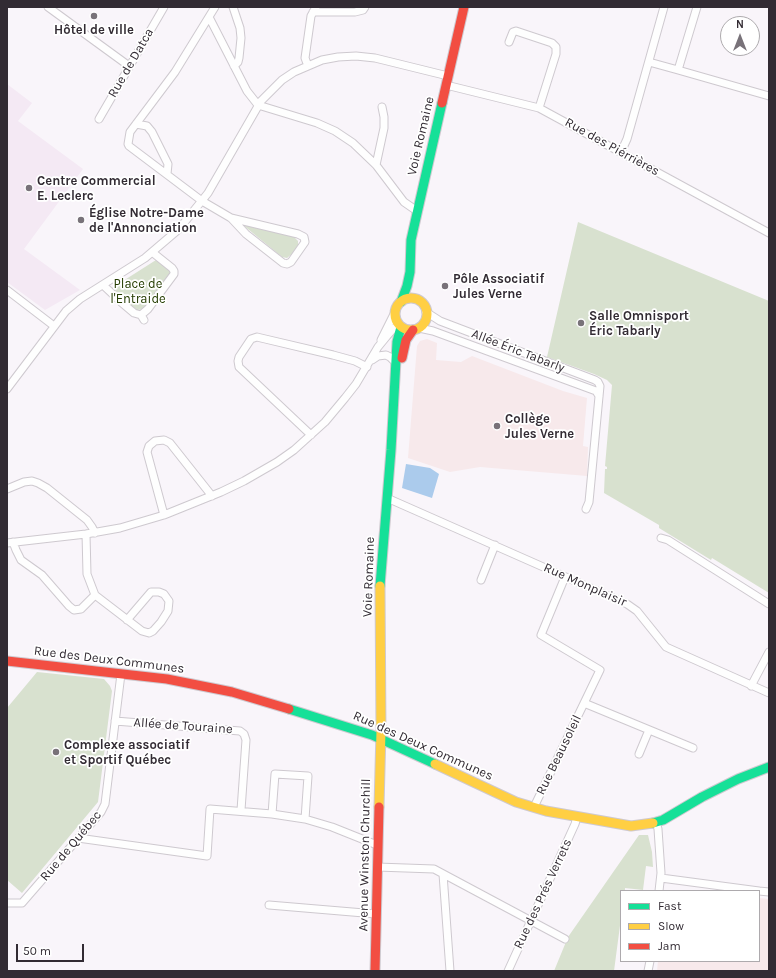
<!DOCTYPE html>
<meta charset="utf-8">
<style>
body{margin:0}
#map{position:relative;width:776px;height:978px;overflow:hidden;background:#f9f5fa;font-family:Karla,sans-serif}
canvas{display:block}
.frame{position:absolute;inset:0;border:8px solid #322b33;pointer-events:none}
.legend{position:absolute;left:620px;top:890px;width:140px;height:72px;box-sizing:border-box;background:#fff;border:1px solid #adaaad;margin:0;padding:5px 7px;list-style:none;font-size:12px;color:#322b33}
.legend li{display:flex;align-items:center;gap:8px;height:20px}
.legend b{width:20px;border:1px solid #adaaad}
.north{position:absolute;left:720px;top:16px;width:40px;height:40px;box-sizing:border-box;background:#fff;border:1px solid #adaaad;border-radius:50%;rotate:0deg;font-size:11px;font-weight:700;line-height:16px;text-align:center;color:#322b33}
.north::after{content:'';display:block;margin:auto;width:14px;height:18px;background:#787279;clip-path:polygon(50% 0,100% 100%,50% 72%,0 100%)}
.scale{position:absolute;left:16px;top:944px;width:68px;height:18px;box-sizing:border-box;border:2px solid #322b33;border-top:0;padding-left:5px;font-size:12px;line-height:14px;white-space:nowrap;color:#322b33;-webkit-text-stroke:3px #fff;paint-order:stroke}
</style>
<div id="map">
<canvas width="776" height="978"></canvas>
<div class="frame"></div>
<ul class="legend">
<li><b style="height:5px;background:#16e098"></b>Fast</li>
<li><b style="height:5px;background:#ffcf43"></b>Slow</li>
<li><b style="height:5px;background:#f24e42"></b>Jam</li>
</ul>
<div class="north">N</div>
<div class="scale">50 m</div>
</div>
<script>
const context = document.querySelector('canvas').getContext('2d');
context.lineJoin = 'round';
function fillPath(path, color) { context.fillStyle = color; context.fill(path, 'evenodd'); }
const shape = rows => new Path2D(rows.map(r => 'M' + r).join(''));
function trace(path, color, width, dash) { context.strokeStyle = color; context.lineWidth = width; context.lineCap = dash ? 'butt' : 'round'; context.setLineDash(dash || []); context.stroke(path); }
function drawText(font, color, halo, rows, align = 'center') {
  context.font = font + ' Karla,sans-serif'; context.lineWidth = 3.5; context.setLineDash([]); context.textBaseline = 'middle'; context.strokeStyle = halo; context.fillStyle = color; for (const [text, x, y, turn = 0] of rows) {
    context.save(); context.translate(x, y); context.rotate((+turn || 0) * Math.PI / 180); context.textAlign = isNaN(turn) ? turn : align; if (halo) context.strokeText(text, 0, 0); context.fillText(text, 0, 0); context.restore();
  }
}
const commercial = shape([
 [7,84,32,103,18,121,83,169,24,249,80,290,45,310,7,282]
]);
const education = shape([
 [427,339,437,343,436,360,461,362,472,356,563,391,587,398,583,446,588,447,587,476,480,467,450,472,408,458,417,346,420,341],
 [759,898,769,899,769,971,657,971,658,961,759,961]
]);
const green = shape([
 [578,222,769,301,769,593,712,558,711,560,659,528,659,525,604,493,605,469,607,469,607,467,605,466,612,385,607,380,594,374,547,357],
 [243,225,294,237,298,241,298,245,293,253,287,258,282,257],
 [156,260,169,268,171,276,145,309,137,310,112,290,112,288],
 [37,672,104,679,110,686,112,691,98,802,22,893,7,880,7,708],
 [639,835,648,835,652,852,653,867,646,866,643,890,625,888,625,891,621,891,621,918,614,971,554,971,568,937]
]);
const water = shape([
 [406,464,430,468,439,474,432,498,402,488]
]);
const street = shape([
 [48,7,129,66],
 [215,7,175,72,130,132,128,144,129,146,202,201,231,218,246,234,283,263,287,264,291,262,305,242,304,237,298,234,231,218],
 [233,7,240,28,241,38,239,58,238,62,234,66],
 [697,7,678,70,769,96],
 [313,12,355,12,363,10,365,7],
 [209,17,247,91,258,105,317,123,335,131,353,143,376,165,404,202,417,211],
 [509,42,513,32,516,31,552,43,556,47,556,54,539,108],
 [649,62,678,70],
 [308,66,305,58,311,16,316,7],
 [446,85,539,108,769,233],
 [99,119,164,7],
 [136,124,147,126,152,132,168,164,167,174],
 [621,152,627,139,664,7],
 [376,165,384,128,384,117,382,107],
 [103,285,121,302,134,313,141,315,144,320],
 [7,290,54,326],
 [426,312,440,321,595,380,598,382,600,386,589,502,586,509],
 [141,315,148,309,174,274,174,271,172,268,152,252],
 [419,328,433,331,596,391,599,396],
 [381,340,395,312],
 [372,360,378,356,386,355,390,357,395,362],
 [7,389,66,311,80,299,145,258,179,229,208,193,261,101,282,80,294,72,322,60,338,57,356,56,375,58,448,76],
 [311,435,239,367,238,361,239,357,251,339,257,337,261,338,333,355,355,361,367,367],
 [7,489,24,482,32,481,38,483,47,488,87,520,92,527,95,533],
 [387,498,627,604,637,611,666,647,769,693],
 [164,515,147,452,149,446,155,441,164,440,170,443,212,496],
 [86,534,87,574,95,595],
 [661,538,668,540,769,604],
 [13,542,16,550,21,560,42,575,69,606,74,610,81,609,95,595,142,631,149,633,153,631,161,622,168,611,169,601,164,594,159,592,151,592,127,620],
 [7,543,86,534,120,528,164,515,221,492,244,481,277,462,294,450,325,422,345,398,356,384,378,347,387,336,394,328,399,326],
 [481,580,495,545],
 [751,686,769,652],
 [584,703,693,748],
 [115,721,240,731,244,734,246,740,241,810],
 [639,754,649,730],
 [534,807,600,670,541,635,565,577],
 [305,819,272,814,275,774,308,776,305,819,332,827,377,845],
 [656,822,658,829,661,873,659,891],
 [78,838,207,856,210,809,272,814],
 [377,867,434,869,565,939],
 [443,874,450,971],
 [661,878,759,891],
 [759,891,769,892],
 [7,903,22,903,101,812,105,804,121,674],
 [269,905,376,914],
 [508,971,575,824,577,817],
 [648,971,650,961]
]);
const fast = shape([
 [401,302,407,286,410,272,411,240,442,103],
 [380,586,391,450,397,342,401,327],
 [289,709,372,735,435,764],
 [653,823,663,820,702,797,738,779,769,767]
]);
const slow = shape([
 '395 314a16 16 0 1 1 32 0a16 16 0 1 1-32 0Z',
 [435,764,516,802,546,811,631,826,653,823],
 [379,807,381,731,380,586]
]);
const jam = shape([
 [442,103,464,7],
 [402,358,406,340,413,330],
 [7,661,167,679,232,692,289,709],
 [375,971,379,807]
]);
const markers = [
 [94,16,4,"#787279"],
 [29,188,4,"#787279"],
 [81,220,4,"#787279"],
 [445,286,4,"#787279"],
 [581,323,4,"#787279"],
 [497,426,4,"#787279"],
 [56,752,4,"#787279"]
];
const poiNames = [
 ["Hôtel de ville",94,30,"center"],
 ["Centre Commercial",37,181],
 ["E. Leclerc",37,196],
 ["Église Notre-Dame",89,213],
 ["de l'Annonciation",89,228],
 ["Pôle Associatif",453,279],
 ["Jules Verne",453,294],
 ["Salle Omnisport",589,316],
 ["Éric Tabarly",589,331],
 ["Collège",505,419],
 ["Jules Verne",505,434],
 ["Complexe associatif",64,745],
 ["et Sportif Québec",64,760]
];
const streetNames = [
 ["Rue de Datca",131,63,-60],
 ["Voie Romaine",421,136,-77],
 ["Rue des Piérrières",612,147,29],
 ["Allée Éric Tabarly",518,351,21],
 ["Voie Romaine",369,577,-88],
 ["Rue Monplaisir",585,585,24],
 ["Rue des Deux Communes",109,660,7],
 ["Allée de Touraine",183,726,4],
 ["Rue des Deux Communes",423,746,24],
 ["Rue Beausoleil",559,755,-64],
 ["Rue de Québec",71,846,-50],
 ["Avenue Winston Churchill",365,855,-89],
 ["Rue des Prés Verrets",543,894,-65]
];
const parkNames = [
 ["Place de",138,284],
 ["l'Entraide",138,299]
];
fillPath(commercial, '#f4e9f4');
fillPath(education, '#f7e9eb');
fillPath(green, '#d8e1cf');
fillPath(water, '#abcbec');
trace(street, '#cec9cf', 9);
trace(fast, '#cec9cf', 11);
trace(slow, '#cec9cf', 11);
trace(jam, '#cec9cf', 11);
trace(street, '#fefefe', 7);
trace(fast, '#16e098', 9);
trace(slow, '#ffcf43', 9);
trace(jam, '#f24e42', 9);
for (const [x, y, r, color] of markers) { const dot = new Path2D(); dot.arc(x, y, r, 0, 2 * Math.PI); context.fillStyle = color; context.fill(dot); trace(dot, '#fff', 1.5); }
drawText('bold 13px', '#322b33', '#fff', poiNames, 'left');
drawText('13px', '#322b33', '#fff', streetNames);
drawText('13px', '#243c00', '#fff', parkNames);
</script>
